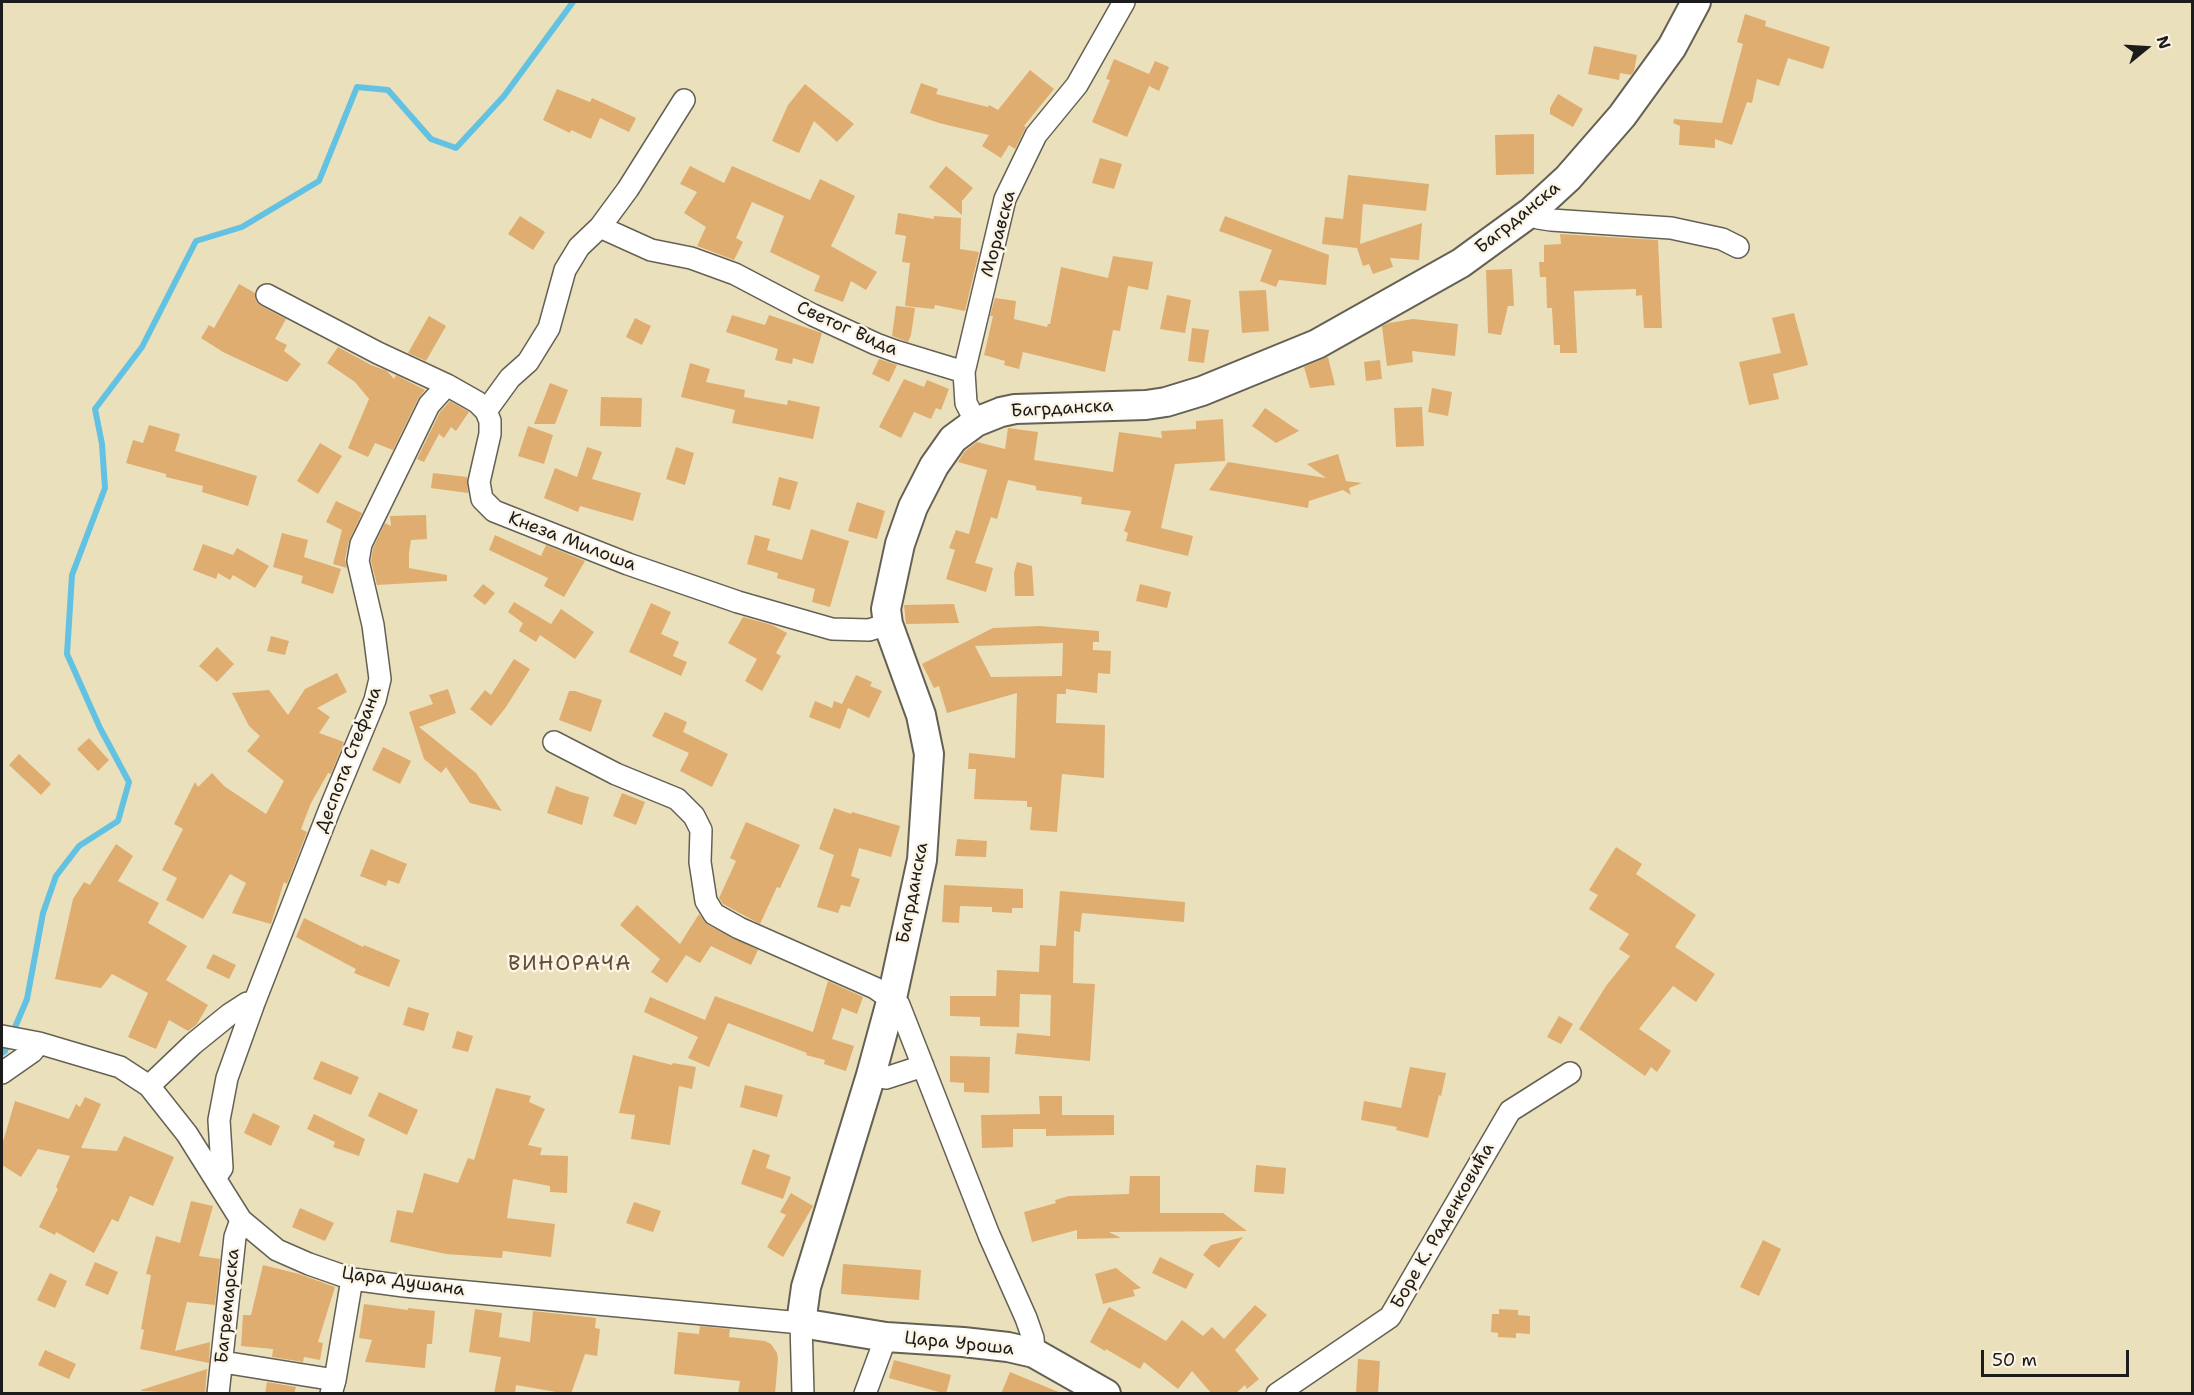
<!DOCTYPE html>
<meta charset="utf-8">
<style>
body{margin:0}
#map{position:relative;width:2194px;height:1395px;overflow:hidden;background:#ebe0bc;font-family:"Shantell Sans",sans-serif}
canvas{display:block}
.frame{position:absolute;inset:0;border:3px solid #1c1c1c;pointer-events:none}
.north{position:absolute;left:2116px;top:18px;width:60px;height:60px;-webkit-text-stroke:4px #fcf5e5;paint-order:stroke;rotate:72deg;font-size:16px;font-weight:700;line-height:24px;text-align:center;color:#1c1c1c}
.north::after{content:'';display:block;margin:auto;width:21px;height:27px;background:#1c1c1c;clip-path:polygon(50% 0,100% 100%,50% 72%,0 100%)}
.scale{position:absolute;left:1981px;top:1350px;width:148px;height:27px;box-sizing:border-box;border:3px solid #1c1c1c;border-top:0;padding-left:8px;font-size:18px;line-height:21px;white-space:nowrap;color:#1c1c1c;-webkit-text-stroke:4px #fcf5e5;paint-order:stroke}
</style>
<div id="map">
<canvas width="2194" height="1395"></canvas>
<div class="frame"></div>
<div class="north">N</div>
<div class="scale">50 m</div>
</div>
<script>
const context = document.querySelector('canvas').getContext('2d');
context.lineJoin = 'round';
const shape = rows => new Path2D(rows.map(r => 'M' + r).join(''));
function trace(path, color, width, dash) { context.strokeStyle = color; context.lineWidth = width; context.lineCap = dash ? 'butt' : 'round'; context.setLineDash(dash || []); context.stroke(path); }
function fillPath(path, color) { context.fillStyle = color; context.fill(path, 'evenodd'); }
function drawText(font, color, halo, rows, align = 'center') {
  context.font = font + ' "Shantell Sans",sans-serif'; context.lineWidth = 5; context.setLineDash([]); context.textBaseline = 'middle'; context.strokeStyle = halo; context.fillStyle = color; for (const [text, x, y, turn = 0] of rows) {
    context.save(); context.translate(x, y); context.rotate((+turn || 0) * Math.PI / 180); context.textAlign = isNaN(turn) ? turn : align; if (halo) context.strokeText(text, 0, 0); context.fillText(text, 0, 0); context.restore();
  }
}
const stream = shape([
 [2,1053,5,1051,27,999,43,913,56,876,79,846,118,821,129,782,100,728,67,654,72,575,105,488,102,444,95,409,142,347,196,241,242,227,319,181,357,87,388,90,431,139,456,148,504,96,573,2]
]);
const building = shape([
 [1745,14,1766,21,1765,26,1830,47,1823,69,1788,58,1779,86,1757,79,1752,103,1747,102,1732,145,1715,139,1715,148,1679,145,1680,126,1673,123,1674,119,1722,123,1743,44,1737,42],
 [1594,46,1637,55,1634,71,1631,75,1620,73,1619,80,1588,74],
 [1114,59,1149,74,1155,61,1169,67,1159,91,1149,86,1127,137,1092,122,1110,80,1106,79],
 [1030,70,1054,89,1024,126,1026,127,1015,149,1009,145,1001,158,982,146,989,135,939,123,910,113,921,83,938,89,936,94,988,107,989,105,998,110],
 [805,84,854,124,837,142,814,121,799,153,772,141,788,105],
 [557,89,590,102,592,98,636,118,629,132,600,118,591,139,571,130,570,133,543,120],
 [1558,94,1583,109,1573,127,1550,114,1550,108],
 [1534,134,1534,174,1496,175,1495,135],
 [1100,158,1122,164,1114,189,1092,183],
 [690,166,724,183,732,166,810,200,820,179,855,196,831,246,877,272,866,290,851,281,843,302,814,291,820,276,770,252,784,216,752,202,736,238,743,242,734,260,697,246,706,227,684,213,697,192,680,184],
 [946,166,973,188,962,201,962,215,929,187],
 [1348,175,1429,184,1426,211,1363,204,1360,244,1422,223,1419,260,1390,258,1393,267,1373,274,1369,264,1363,266,1357,248,1322,244,1325,217,1343,219],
 [898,213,934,219,934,216,961,218,960,249,979,252,965,311,935,305,934,309,905,306,910,263,902,262,906,236,895,234],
 [520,216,545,232,533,250,508,234],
 [1225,216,1329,255,1326,285,1279,280,1276,287,1260,281,1272,250,1219,231],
 [1560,234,1658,240,1662,328,1644,328,1642,295,1636,296,1636,289,1574,291,1577,353,1560,353,1560,345,1554,345,1552,308,1547,308,1546,277,1540,277,1539,262,1544,262,1544,245,1561,244],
 [1113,256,1153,262,1148,290,1128,286,1120,331,1113,330,1105,372,1023,352,1019,369,1004,365,1005,361,984,355,993,316,990,316,995,298,1016,301,1014,319,1047,327,1048,324,1050,324,1061,267,1108,278],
 [1512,269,1514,306,1508,306,1501,335,1488,333,1486,270],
 [239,284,255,293,256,301,261,306,286,319,275,339,287,345,284,351,301,364,287,382,223,352,201,338,209,325,214,328],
 [1266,290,1269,331,1242,333,1239,291],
 [1167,295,1191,300,1185,333,1160,329],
 [896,306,915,308,911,335,908,342,892,336],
 [1794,313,1808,365,1773,374,1779,399,1749,405,1739,362,1781,353,1772,318],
 [732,315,765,325,769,315,822,333,813,364,793,358,792,364,775,360,778,349,726,332],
 [429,316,446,326,426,361,408,353],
 [635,318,651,326,642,345,626,337],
 [1413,319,1458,324,1455,356,1412,351,1413,362,1387,366,1382,326,1389,323],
 [1192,328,1209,330,1204,363,1188,361],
 [338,347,371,365,387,371,394,379,396,375,425,390,418,399,393,450,375,443,368,457,348,448,369,399,355,382,327,363],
 [1328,357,1335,385,1310,388,1304,367],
 [879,359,897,365,889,382,872,374],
 [1380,360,1382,379,1366,381,1364,362],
 [690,363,710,369,706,382,745,390,744,397,787,405,788,400,820,407,813,439,732,423,735,410,681,397],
 [904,379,924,387,927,380,949,389,941,410,936,408,931,419,914,412,901,438,879,427],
 [550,383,568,390,555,424,534,424],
 [1432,388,1452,392,1448,416,1428,412],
 [601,397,642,398,641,427,600,426],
 [450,401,469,412,456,431,451,427,444,438,439,434,424,462,417,459,440,412],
 [1422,407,1424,446,1396,447,1394,408],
 [1265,408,1299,431,1276,443,1252,426],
 [1223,419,1225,461,1175,464,1161,528,1193,536,1188,556,1126,541,1128,533,1124,531,1131,511,1081,504,1082,497,1036,490,1036,486,1008,480,997,519,991,517,975,563,993,568,986,592,946,579,955,550,949,548,956,530,969,534,987,470,958,462,965,451,977,442,1005,449,1008,428,1038,432,1034,460,1113,472,1119,432,1162,438,1161,431,1196,429,1196,421],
 [149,425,180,434,175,451,257,476,248,506,202,492,203,486,166,477,166,474,126,463,133,440,143,443],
 [528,426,553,435,544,464,518,456],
 [320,443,342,456,318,494,297,481],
 [587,447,602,452,592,479,641,493,633,521,580,506,578,512,544,498,555,468,577,477],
 [676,447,694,453,685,485,666,479],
 [1338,454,1346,481,1362,483,1349,488,1351,495,1343,490,1309,501,1308,508,1209,490,1228,462,1326,478,1307,464],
 [433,473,467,477,468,493,431,488],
 [779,477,798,482,790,510,772,505],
 [336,501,362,513,349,541,345,559,347,568,333,564,342,530,326,522],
 [857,502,885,511,877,539,848,531],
 [426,515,427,539,411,540,409,553,409,568,447,575,447,581,377,585,371,561,373,548,385,523,391,526,390,516],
 [811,529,849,541,830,607,812,602,815,589,777,578,778,573,747,564,755,535,770,539,767,550,802,560],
 [282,533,308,540,304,557,341,569,333,594,301,583,303,576,273,567],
 [495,535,541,556,546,545,585,561,564,597,544,586,548,578,489,550],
 [203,544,233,555,237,548,269,566,255,588,233,575,230,580,218,573,216,579,193,570],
 [1017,562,1032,566,1034,596,1015,596,1014,573],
 [483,584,495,593,485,605,473,596],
 [1140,584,1171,592,1167,608,1136,601],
 [514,602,551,624,561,609,594,632,575,659,540,635,536,642,519,631,523,623,508,612],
 [651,603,671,612,661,634,679,642,673,656,687,662,681,676,629,652],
 [954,604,959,623,906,624,904,605],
 [743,617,772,625,787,633,776,653,781,656,762,691,745,681,757,659,728,643],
 [1039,626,1099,631,1099,642,1093,642,1093,650,1111,651,1110,674,1098,673,1097,693,1066,689,1066,694,1057,694,1056,723,1105,725,1104,778,1062,774,1057,832,1030,830,1032,807,1027,807,1027,801,974,799,976,769,968,769,969,753,1015,758,1017,693,947,713,939,686,934,688,922,664,993,628],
 [1063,643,1062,676,991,677,975,646],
 [271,636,289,641,285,655,267,651],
 [217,647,234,664,217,682,199,666],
 [514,659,530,669,506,707,491,726,470,709,485,690,491,695],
 [337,673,347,692,317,708,330,717,319,733,344,742,331,774,328,773,311,803,301,829,307,832,287,884,284,882,271,924,232,913,246,883,230,874,203,919,166,900,177,878,162,870,183,829,174,824,195,782,198,787,212,773,224,786,266,814,284,781,247,751,260,736,249,726,232,693,269,690,288,715,305,689],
 [856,675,872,682,870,686,882,691,869,718,848,708,840,729,809,717,815,701,832,708,834,701,842,704],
 [448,689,456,713,419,727,476,773,502,811,470,803,446,767,441,773,424,759,409,712,433,704,429,695],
 [569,691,575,691,602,700,591,732,559,720],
 [665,712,687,722,683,732,728,754,712,787,680,771,689,753,652,736],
 [89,738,109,760,98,771,77,749],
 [383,747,411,761,400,784,372,770],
 [19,754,51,784,41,795,9,765],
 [556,786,571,792,589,797,582,825,547,813],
 [622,793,645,802,636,825,613,816],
 [834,808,851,814,852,812,900,826,891,857,859,848,851,876,860,879,850,907,841,905,838,913,817,907,834,855,819,849],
 [746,822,800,845,780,888,777,887,760,924,723,904,719,898,736,861,730,858],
 [957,839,987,841,986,857,955,856],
 [116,844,133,856,118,881,159,903,148,923,187,946,166,980,208,1005,197,1024,188,1031,169,1020,156,1049,128,1037,148,993,112,974,101,988,55,979,73,899,84,882,90,885],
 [1616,847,1642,864,1636,874,1696,915,1675,947,1715,974,1696,1002,1673,986,1639,1029,1671,1051,1657,1072,1651,1067,1645,1076,1579,1029,1606,986,1630,956,1619,949,1629,934,1589,909,1598,895,1589,890],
 [371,849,407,864,399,884,388,880,386,886,360,876],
 [944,885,1023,889,1023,908,1012,908,1012,913,992,912,992,907,960,906,959,923,942,922],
 [1060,891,1185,902,1184,922,1082,913,1080,932,1074,931,1073,983,1095,984,1090,1061,1015,1054,1017,1033,1050,1036,1051,995,1020,994,1019,1027,980,1026,980,1017,950,1016,950,996,996,996,997,970,1039,972,1040,945,1056,946],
 [637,905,680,944,699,914,708,925,758,950,751,965,711,946,700,963,686,955,667,983,651,972,660,959,620,925],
 [304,918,363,947,364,945,400,960,389,987,354,973,356,969,296,937],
 [213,954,236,965,229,979,206,968],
 [828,981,863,997,857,1014,842,1008,832,1039,854,1046,846,1071,824,1064,825,1060,806,1055,807,1053,728,1023,709,1067,688,1058,698,1037,644,1012,650,997,705,1020,715,996,813,1032],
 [408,1007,429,1013,424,1031,403,1025],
 [1559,1016,1573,1024,1561,1044,1547,1037],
 [457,1031,473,1036,468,1052,452,1048],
 [633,1055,672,1065,673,1063,696,1067,692,1089,679,1086,670,1145,631,1139,635,1115,619,1113],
 [950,1056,990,1057,989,1093,964,1092,964,1083,950,1082],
 [321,1061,359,1077,351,1095,313,1079],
 [1410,1067,1446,1073,1441,1096,1439,1095,1428,1138,1396,1130,1397,1127,1361,1120,1364,1101,1401,1108],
 [745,1085,783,1095,777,1117,740,1107],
 [496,1088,531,1096,529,1102,545,1109,528,1145,542,1148,540,1155,568,1156,567,1193,550,1192,550,1186,513,1179,510,1198,507,1218,555,1224,551,1257,503,1251,502,1258,446,1254,390,1242,397,1210,413,1213,424,1173,458,1183,468,1158,474,1160],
 [379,1092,418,1110,407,1135,368,1116],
 [1039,1096,1062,1096,1062,1115,1114,1115,1114,1135,1046,1136,1046,1129,1013,1129,1013,1147,982,1148,981,1115,1040,1114],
 [85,1097,101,1104,81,1148,117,1151,124,1136,174,1157,153,1206,130,1196,118,1222,112,1219,94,1253,56,1232,55,1235,39,1227,58,1189,56,1187,70,1156,38,1149,21,1177,2,1165,2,1145,15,1101,69,1119,76,1104,80,1107],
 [253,1113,280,1126,271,1146,244,1133],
 [314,1114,365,1139,359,1156,333,1147,335,1142,307,1129],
 [753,1149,770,1155,766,1168,791,1177,783,1199,741,1184],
 [1256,1165,1286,1168,1284,1194,1254,1192],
 [1130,1176,1160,1176,1160,1213,1223,1213,1247,1231,1109,1232,1121,1238,1077,1239,1077,1230,1032,1242,1024,1212,1056,1203,1055,1200,1069,1196,1129,1194],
 [791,1193,813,1206,783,1257,767,1247,786,1215,780,1212],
 [191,1201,213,1206,199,1256,220,1259,215,1305,187,1302,175,1351,210,1342,209,1363,140,1349,144,1330,141,1329,151,1275,146,1274,156,1236,180,1243],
 [634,1202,661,1211,653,1232,626,1223],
 [300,1208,334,1223,325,1241,292,1227],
 [1243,1237,1219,1268,1203,1255,1211,1245],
 [1763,1240,1781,1249,1759,1296,1740,1287],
 [1160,1257,1194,1274,1186,1289,1152,1273],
 [95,1262,118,1272,108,1295,85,1285],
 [843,1264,921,1270,919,1300,841,1294],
 [263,1265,299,1274,335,1287,318,1342,323,1343,320,1360,304,1357,303,1362,272,1357,273,1349,241,1346,243,1315,251,1315],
 [1116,1268,1141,1288,1133,1290,1135,1296,1103,1304,1095,1274],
 [50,1273,67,1281,55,1308,37,1300],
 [364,1304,408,1310,408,1308,435,1311,432,1344,427,1344,425,1368,365,1362,372,1340,359,1338],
 [1255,1305,1267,1315,1235,1350,1259,1379,1247,1389,1245,1385,1235,1394,1212,1394,1192,1371,1178,1389,1144,1362,1140,1369,1106,1349,1105,1351,1090,1342,1109,1307,1166,1341,1182,1320,1203,1336,1212,1327,1224,1339],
 [475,1309,502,1313,499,1337,530,1342,533,1311,596,1318,595,1328,600,1329,597,1356,585,1354,571,1394,555,1394,556,1392,516,1385,515,1394,494,1394,501,1357,469,1352],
 [1499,1309,1518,1310,1518,1315,1530,1316,1530,1334,1516,1333,1516,1338,1498,1337,1498,1333,1491,1332,1492,1314,1499,1314],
 [700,1326,730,1329,729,1337,765,1341,771,1344,777,1353,778,1359,775,1394,738,1394,740,1381,674,1374,678,1332,699,1334],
 [45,1350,76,1364,69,1379,38,1365],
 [1358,1359,1380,1361,1378,1394,1356,1394],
 [894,1360,951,1375,946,1394,889,1378],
 [207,1369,205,1394,141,1391,141,1390],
 [1010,1372,1061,1393,1061,1394,1001,1394],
 [267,1382,296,1387,294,1394,265,1394]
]);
const street = shape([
 [1531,212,1538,218,1551,220,1671,228,1722,239,1738,247],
 [600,227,651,250,691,258,735,274,813,315,876,344,895,351,964,372],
 [267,295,378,353,447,385,477,402,486,411,490,421,490,434,479,482,482,499,494,511,628,564,738,602,832,629,869,630,888,624],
 [486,411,510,378,528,362,549,328,565,270,579,247,600,227,628,189,684,100],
 [976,422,966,403,964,372,1005,199,1036,135,1077,85,1124,2],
 [554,742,616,774,677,799,694,816,701,830,700,862,706,901,714,914,739,928,875,988,899,1005,989,1235,1026,1318,1033,1338,1034,1353],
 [2,1036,39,1043,120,1067,149,1086,187,1134,241,1220,277,1250,309,1264,352,1279,404,1286,801,1323,803,1394],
 [2,1073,32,1052,39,1043],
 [871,1075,886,1078,923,1066],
 [149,1086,193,1044,230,1014,247,1003,254,1003],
 [215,1178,222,1168,219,1120,227,1078,254,1003,329,811,375,700,380,679,373,625,358,561,361,544,429,405,447,385],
 [223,1362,335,1380],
 [218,1394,235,1237,241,1220],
 [331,1394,335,1380,352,1279],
 [865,1394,886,1337],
 [1277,1394,1390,1317,1510,1111,1570,1073]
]);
const secondary = shape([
 [1106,1394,1034,1353,1008,1347,963,1342,886,1337,801,1323,806,1287,871,1075,892,998,922,860,929,754,921,715,888,624,886,609,900,544,913,507,934,466,953,439,976,422,1001,412,1015,409,1146,405,1166,402,1202,391,1317,344,1461,263,1531,212,1568,178,1622,116,1672,47,1696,2]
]);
const streetNames = [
 ["Багрданска",1518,218,-39],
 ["Моравска",999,234,-75],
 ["Светог Вида",847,329,24],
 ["Багрданска",1062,409,-3],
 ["Кнеза Милоша",572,542,21],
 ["Деспота Стефана",349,760,-69],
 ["Багрданска",913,893,-79],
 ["Боре К. Раденковића",1443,1226,-60],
 ["Цара Душана",403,1282,8],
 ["Багремарска",228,1306,-84],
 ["Цара Уроша",959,1344,6]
];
const quarterNames = [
 ["ВИНОРАЧА",570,965]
];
trace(stream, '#63c2e2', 6);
fillPath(building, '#dfad70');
trace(street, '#646154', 24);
trace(secondary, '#646154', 32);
trace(street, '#fff', 21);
trace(secondary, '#fff', 28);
drawText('18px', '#1c1c1c', '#fcf5e5', streetNames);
context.letterSpacing = '1.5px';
drawText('21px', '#604f39', '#fcf5e5', quarterNames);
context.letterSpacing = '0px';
</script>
